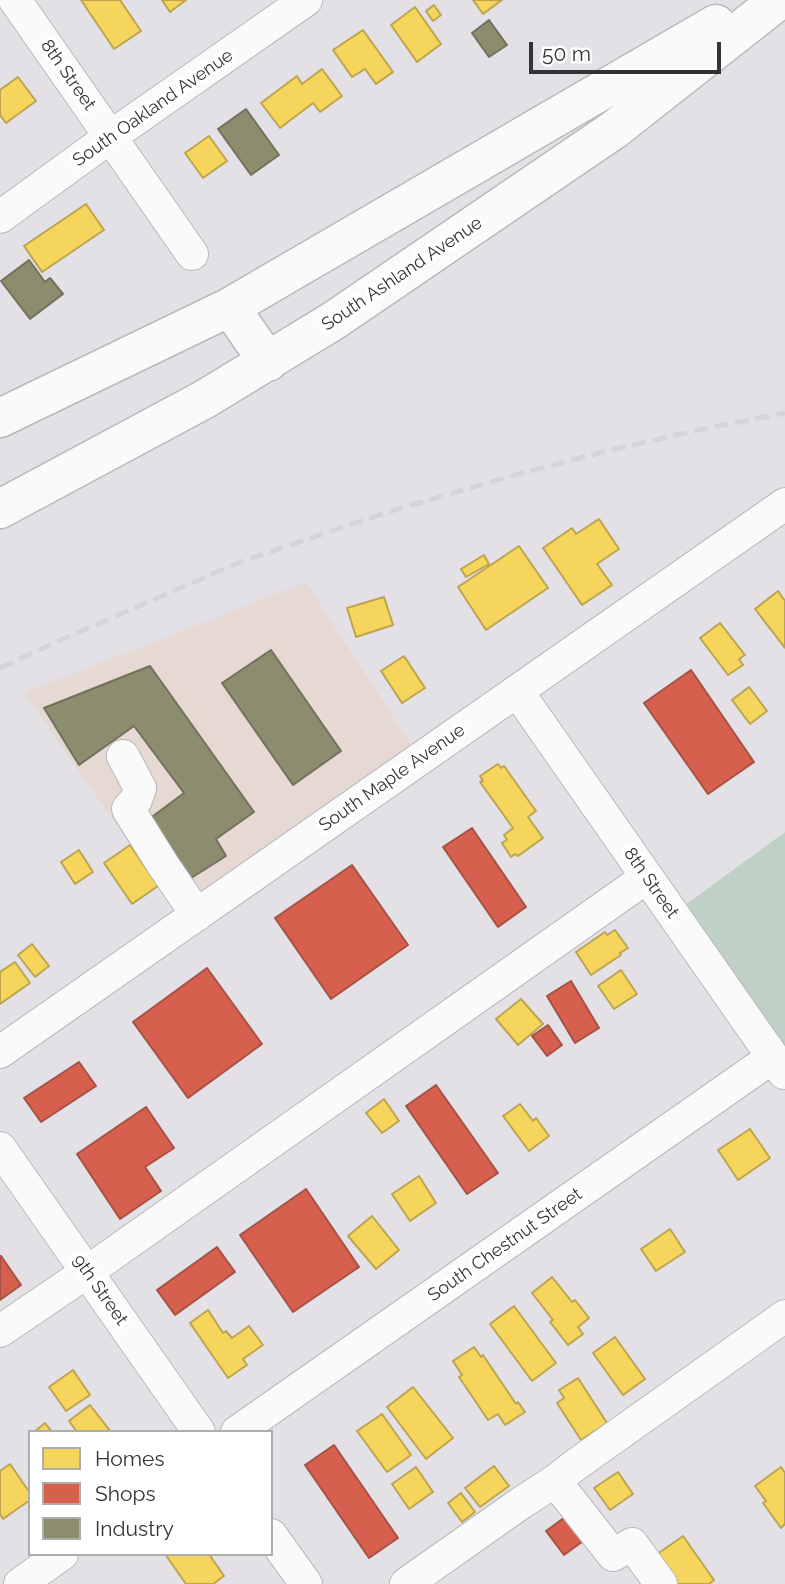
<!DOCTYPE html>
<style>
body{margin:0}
#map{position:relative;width:785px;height:1584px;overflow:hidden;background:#e3e1e5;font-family:Raleway,sans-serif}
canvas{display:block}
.legend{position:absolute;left:28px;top:1430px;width:245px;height:126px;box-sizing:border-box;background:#fff;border:2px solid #adadae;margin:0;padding:9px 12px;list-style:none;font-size:21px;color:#333234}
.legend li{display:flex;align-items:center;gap:14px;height:35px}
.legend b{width:35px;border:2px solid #adadae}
.scale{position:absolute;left:529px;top:42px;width:192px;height:32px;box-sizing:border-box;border:4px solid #333234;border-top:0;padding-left:9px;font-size:21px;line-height:24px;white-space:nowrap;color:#333234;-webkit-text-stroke:5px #fff;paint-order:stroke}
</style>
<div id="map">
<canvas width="785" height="1584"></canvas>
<ul class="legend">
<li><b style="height:19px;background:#f6d55c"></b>Homes</li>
<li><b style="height:19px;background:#d6604d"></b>Shops</li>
<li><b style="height:19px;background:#8c8c6e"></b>Industry</li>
</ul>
<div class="scale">50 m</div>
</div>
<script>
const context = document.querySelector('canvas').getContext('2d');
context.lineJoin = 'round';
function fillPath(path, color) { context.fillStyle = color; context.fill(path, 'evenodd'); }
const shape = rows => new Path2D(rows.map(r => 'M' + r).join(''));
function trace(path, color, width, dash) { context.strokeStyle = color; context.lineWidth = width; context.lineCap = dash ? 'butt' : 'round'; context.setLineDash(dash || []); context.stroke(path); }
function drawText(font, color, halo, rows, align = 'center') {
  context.font = font + ' Raleway,sans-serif'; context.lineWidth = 7; context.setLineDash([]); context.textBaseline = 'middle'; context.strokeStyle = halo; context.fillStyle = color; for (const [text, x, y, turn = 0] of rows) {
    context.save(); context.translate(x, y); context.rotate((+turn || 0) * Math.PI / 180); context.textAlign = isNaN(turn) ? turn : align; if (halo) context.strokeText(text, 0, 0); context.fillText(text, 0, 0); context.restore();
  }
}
const industrial = shape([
 [306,582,420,759,185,923,24,693]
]);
const green = shape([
 [785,832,785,1074,673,914]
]);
const homes = shape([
 [81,0,120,0,141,31,114,49,81,0],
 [162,0,186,0,170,12,162,0],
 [473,0,502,0,483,14,473,0],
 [434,5,441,15,433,21,426,11,434,5],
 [415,7,441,44,417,62,391,25,415,7],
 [363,30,393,72,376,84,365,69,352,77,333,50,363,30],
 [322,69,342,96,320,112,313,103,280,128,261,103,297,76,302,84,322,69],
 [18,77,36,101,6,123,0,115,0,90,18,77],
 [209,136,227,161,203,178,185,153,209,136],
 [86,204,104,230,42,272,24,246,86,204],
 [599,519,619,549,597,564,612,585,582,605,543,548,572,528,576,534,599,519],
 [519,546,548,588,486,630,458,587,519,546],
 [484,555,489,564,466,577,461,569,484,555],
 [778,591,785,601,785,648,755,609,778,591],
 [384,597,393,625,356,637,347,608,384,597],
 [720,623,745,655,739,659,743,665,728,675,700,638,720,623],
 [404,656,425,688,402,703,381,671,404,656],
 [749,687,767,711,750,724,732,700,749,687],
 [498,764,501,768,504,766,536,811,528,817,543,838,518,856,515,854,511,857,502,843,507,840,504,835,513,828,480,782,483,781,480,776,498,764],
 [130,845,158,886,132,904,104,863,130,845],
 [79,850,93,872,75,884,61,862,79,850],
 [615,930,628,948,620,953,621,955,591,975,576,952,605,932,607,935,615,930],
 [32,944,49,966,35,977,18,955,32,944],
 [15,962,30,983,0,1004,0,972,15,962],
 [621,970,637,994,614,1009,598,986,621,970],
 [521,999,543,1024,518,1045,496,1019,521,999],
 [384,1099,399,1121,382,1133,366,1113,384,1099],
 [520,1104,533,1121,536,1118,549,1136,529,1151,503,1116,520,1104],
 [750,1129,770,1158,738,1180,718,1150,750,1129],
 [419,1176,436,1203,410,1221,392,1194,419,1176],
 [372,1216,399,1250,376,1269,348,1236,372,1216],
 [670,1229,685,1252,656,1271,641,1249,670,1229],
 [552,1277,572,1302,575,1300,589,1318,578,1327,583,1334,568,1345,550,1322,553,1320,532,1293,552,1277],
 [514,1306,556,1363,532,1381,490,1324,514,1306],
 [208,1310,223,1333,226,1331,232,1338,249,1326,263,1345,243,1359,247,1365,228,1378,190,1323,208,1310],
 [615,1337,645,1379,623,1395,593,1353,615,1337],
 [474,1347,481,1357,483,1355,516,1404,518,1402,525,1412,505,1425,498,1414,488,1420,459,1377,462,1375,453,1361,474,1347],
 [73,1370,90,1395,66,1411,49,1387,73,1370],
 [578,1378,607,1423,581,1440,557,1403,564,1398,559,1390,578,1378],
 [413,1387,453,1438,426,1459,387,1407,413,1387],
 [90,1405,111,1432,77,1432,69,1421,90,1405],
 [382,1414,411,1455,387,1472,357,1431,382,1414],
 [45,1423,52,1432,34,1432,45,1423],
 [10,1464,30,1493,30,1500,3,1519,0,1514,0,1471,10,1464],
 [494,1466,509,1486,480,1507,465,1488,494,1466],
 [416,1467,433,1492,409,1509,392,1484,416,1467],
 [781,1467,785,1473,785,1524,781,1528,763,1503,766,1501,755,1486,781,1467],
 [618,1472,633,1494,610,1510,594,1488,618,1472],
 [461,1493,475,1512,462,1522,448,1503,461,1493],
 [683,1536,714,1580,709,1584,676,1584,656,1555,683,1536],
 [165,1554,209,1554,224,1576,213,1584,186,1584,165,1554]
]);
const shops = shape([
 [691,670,754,762,708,794,644,703,691,670],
 [472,828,526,907,498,927,443,847,472,828],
 [352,865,408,945,331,999,275,918,352,865],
 [207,968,262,1044,188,1098,133,1022,207,968],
 [571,981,599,1028,575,1043,547,996,571,981],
 [548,1025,562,1045,547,1056,532,1036,548,1025],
 [79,1062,96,1086,41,1122,24,1098,79,1062],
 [436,1085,498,1173,467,1194,406,1106,436,1085],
 [146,1107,174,1148,145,1167,161,1191,120,1219,77,1154,146,1107],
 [306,1189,359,1267,293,1312,240,1235,306,1189],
 [217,1247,235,1272,175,1315,157,1290,217,1247],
 [1,1256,21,1285,0,1300,0,1257,1,1256],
 [334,1445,398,1538,369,1558,305,1465,334,1445],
 [572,1512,590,1536,564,1555,546,1531,572,1512]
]);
const industry = shape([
 [489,20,507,45,489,57,472,33,489,20],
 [246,109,279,155,251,175,218,129,246,109],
 [29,260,45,282,50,278,63,294,30,319,1,281,29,260],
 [271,650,341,751,293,785,222,683,271,650],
 [150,666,254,812,216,839,226,856,188,880,145,822,184,793,134,726,79,765,44,708,150,666]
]);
const minor = shape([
 [15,0,192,254],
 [0,217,110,137,306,0],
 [517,691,784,1073],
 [123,756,140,788,136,800,128,809,163,865,197,915],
 [0,1052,785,504],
 [0,1148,199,1432],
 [0,1331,87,1272,647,877],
 [237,1432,773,1057],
 [555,1481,613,1555,632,1544,661,1584],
 [271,1535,306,1584],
 [20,1584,62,1554],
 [406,1584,521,1503,555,1481,574,1466,785,1316]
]);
const major = shape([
 [230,307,268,362],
 [0,418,230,307,716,24],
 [0,509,205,399,333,321,615,129,779,0]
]);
const rail = shape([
 [0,668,63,639,240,562,388,512,511,476,603,452,698,430,785,413]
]);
const streetNames = [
 ["8th Street",68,75,55],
 ["South Oakland Avenue",153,108,-35],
 ["South Ashland Avenue",402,274,-34],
 ["South Maple Avenue",392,778,-35],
 ["8th Street",651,883,55],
 ["South Chestnut Street",505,1245,-35],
 ["9th Street",100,1290,55]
];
fillPath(industrial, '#e6d9d4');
fillPath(green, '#bfd0c6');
fillPath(homes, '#f6d55c');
trace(homes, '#bca450', 2);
fillPath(shops, '#d6604d');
trace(shops, '#a55246', 2);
fillPath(industry, '#8c8c6e');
trace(industry, '#71715d', 2);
trace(minor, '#b9b8ba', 34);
trace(major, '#b9b8ba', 41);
trace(minor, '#fbfafb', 32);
trace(major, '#fbfafb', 38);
trace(rail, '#d5d4d6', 5, [14, 7]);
drawText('18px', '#333234', '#fff', streetNames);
</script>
